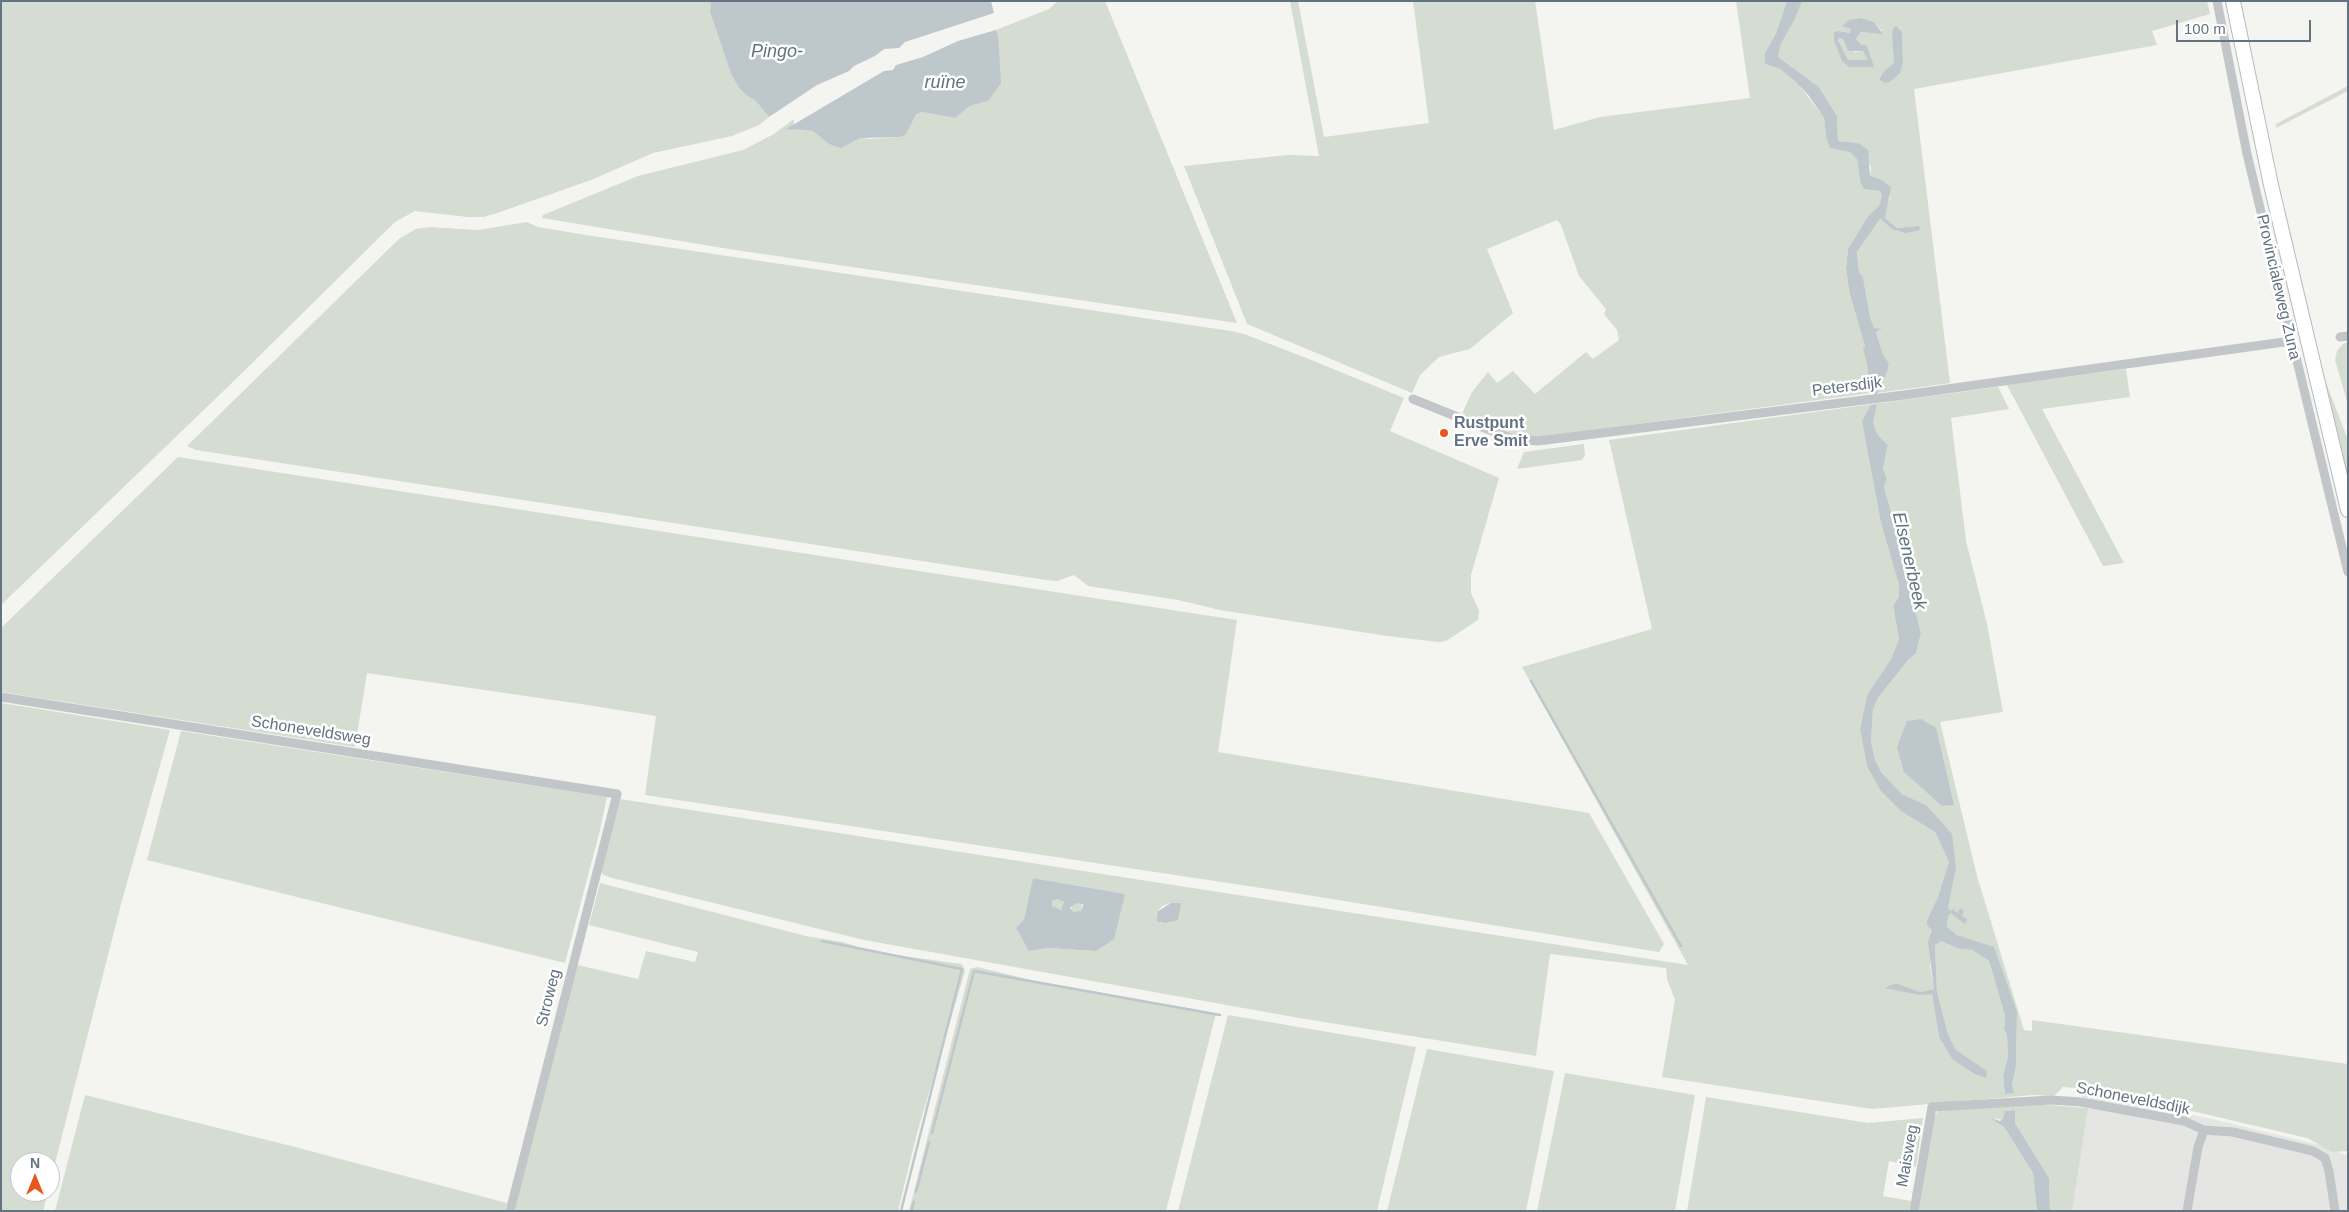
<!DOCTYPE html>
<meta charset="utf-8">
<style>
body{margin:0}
#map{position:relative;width:2349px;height:1212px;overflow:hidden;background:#f4f5f0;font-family:Arial,sans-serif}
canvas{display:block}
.frame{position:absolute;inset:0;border:2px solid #637382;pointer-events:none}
.north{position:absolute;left:10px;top:1152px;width:50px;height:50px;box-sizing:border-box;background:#fff;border:1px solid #c1c7cd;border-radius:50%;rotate:0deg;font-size:14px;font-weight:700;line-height:20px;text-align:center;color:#637382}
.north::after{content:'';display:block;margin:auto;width:18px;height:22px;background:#e6561f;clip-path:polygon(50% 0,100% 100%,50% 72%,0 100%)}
.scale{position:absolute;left:2176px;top:20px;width:135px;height:22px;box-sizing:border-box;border:2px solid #637382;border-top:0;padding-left:6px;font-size:15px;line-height:18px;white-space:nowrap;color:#637382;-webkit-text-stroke:4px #fff;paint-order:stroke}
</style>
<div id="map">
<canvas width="2349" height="1212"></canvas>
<div class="frame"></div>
<div class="north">N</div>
<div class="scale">100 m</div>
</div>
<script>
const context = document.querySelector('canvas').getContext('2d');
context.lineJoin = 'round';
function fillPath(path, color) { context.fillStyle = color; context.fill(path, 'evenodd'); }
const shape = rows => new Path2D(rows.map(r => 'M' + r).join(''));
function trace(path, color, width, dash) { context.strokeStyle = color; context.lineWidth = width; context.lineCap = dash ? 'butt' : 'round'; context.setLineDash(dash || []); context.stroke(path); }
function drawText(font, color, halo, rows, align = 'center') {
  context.font = font + ' Arial,sans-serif'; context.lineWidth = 5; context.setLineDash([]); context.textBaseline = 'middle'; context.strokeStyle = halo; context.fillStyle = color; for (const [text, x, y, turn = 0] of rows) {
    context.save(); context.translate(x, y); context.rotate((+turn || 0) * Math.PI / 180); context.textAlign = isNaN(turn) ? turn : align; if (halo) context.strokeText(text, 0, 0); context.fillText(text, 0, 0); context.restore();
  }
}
const built = shape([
 [2090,1097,2208,1118,2324,1146,2348,1156,2348,1211,2070,1211]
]);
const green = shape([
 [1,1,711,1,710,12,731,74,739,88,747,96,755,100,769,117,759,125,732,136,653,153,591,180,500,212,484,217,468,217,415,211,395,222,237,378,1,605],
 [1058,1,1105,1,1237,323,735,250,542,218,543,215,638,176,743,150,774,134,794,119,793,130,814,131,829,144,839,133,869,139,900,137,915,114,922,112,955,118,970,106,988,101,998,35,996,30,1049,9],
 [1290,1,1298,1,1324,137,1429,123,1413,1,1535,1,1554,130,1600,117,1750,98,1736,1,1787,1,1776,33,1765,53,1765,64,1780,69,1806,89,1799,85,1824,118,1826,136,1839,150,1850,151,1857,159,1860,181,1871,189,1880,191,1882,196,1879,206,1868,216,1848,249,1846,268,1849,291,1865,347,1864,349,1868,368,1867,384,1871,393,1530,438,1515,436,1461,416,1472,392,1488,372,1497,383,1513,371,1535,394,1586,352,1593,359,1619,340,1617,330,1604,314,1606,309,1579,276,1561,225,1557,220,1487,249,1513,313,1470,349,1439,357,1420,375,1412,393,1247,324,1184,166,1287,155,1319,156],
 [1802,1,2207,1,2210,14,2152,31,2157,45,1914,89,1950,383,1877,393,1887,373,1889,364,1883,354,1876,332,1881,330,1874,328,1870,317,1863,277,1859,272,1857,252,1880,219,1892,229,1918,226,1897,228,1885,218,1885,210,1890,198,1880,179,1870,177,1871,167,1858,143,1838,141,1837,116,1819,87,1778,57,1781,44,1795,19],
 [1861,18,1874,22,1882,31,1878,33,1861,32,1856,39,1862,45,1874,67,1849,67,1843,61,1834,41,1838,31,1850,33],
 [1902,32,1903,62,1884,83,1879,78,1884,71,1894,63,1893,47],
 [1840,38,1843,38,1847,47,1855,52,1863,51,1869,60,1848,60,1838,40],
 [2348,86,2348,91,2276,128,2276,124],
 [527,222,538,227,586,235,1231,331,1244,334,1309,359,1404,398,1390,431,1499,478,1471,575,1471,593,1479,611,1478,620,1446,641,1438,642,1387,636,1220,610,1178,600,1088,586,1074,575,1057,581,1046,580,196,450,187,446,400,238,416,229,430,227,478,230],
 [2348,342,2348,405,2335,360,2337,351,2343,344],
 [2126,369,2130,397,2042,409,2124,563,2103,566,2007,385],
 [2325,380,2348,440,2348,478,2346,470],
 [1998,387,2009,409,1951,418,1966,541,1987,624,2003,712,1940,722,1977,876,2024,1030,2032,1031,2032,1020,2348,1064,2348,1151,2332,1152,2307,1138,2192,1111,2083,1097,2075,1088,2063,1087,2054,1096,2033,1095,1872,1109,1662,1077,1675,1000,1667,979,1666,968,1550,954,1536,1056,1299,1018,864,940,612,878,604,875,599,870,616,806,620,799,1688,965,1522,667,1652,629,1609,440],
 [1876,404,1873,423,1878,435,1888,445,1883,468,1887,479,1884,487,1894,523,1898,529,1899,550,1910,572,1907,579,1921,633,1916,653,1908,660,1878,698,1873,709,1871,741,1875,760,1881,772,1902,794,1926,805,1956,869,1948,908,1951,911,1956,907,1954,909,1965,923,1952,913,1948,915,1947,927,1957,935,1994,948,2017,1011,2016,1067,2012,1084,2013,1093,2005,1093,2003,1076,2008,1057,2007,1035,2004,1029,2005,1016,1989,961,1972,950,1959,949,1941,941,1935,945,1937,992,1948,1034,1956,1050,1986,1071,1986,1078,1974,1074,1952,1059,1939,1037,1932,994,1920,994,1885,988,1896,983,1920,992,1934,989,1930,966,1932,930,1927,920,1938,897,1949,862,1935,832,1902,812,1867,766,1860,729,1867,695,1891,659,1899,639,1893,607,1899,597,1899,585,1862,421,1871,407],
 [1033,878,1125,894,1096,951,1047,948,1029,950,1016,928,1024,919],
 [1171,903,1173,922,1160,923,1156,914,1162,906],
 [1584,444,1585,455,1582,460,1517,469,1524,452],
 [178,457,1237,620,1218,752,1589,813,1664,944,1659,952,1301,894,645,795,656,716,581,704,367,673,355,747,1,692,1,628],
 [1,703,170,730,121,904,50,1183,50,1162,20,1162,20,1192,48,1192,43,1211,1,1211],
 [181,731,607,797,600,830,565,963,147,860],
 [600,883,806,936,842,942,874,952,962,964,965,971,917,1133,898,1211,513,1211,577,965,638,979,646,951,695,962,698,952,589,925],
 '1052 904a6 6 0 1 1 12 0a6 6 0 1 1-12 0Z',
 '1071.5 907a5.5 5.5 0 1 1 11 0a5.5 5.5 0 1 1-11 0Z',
 [977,967,1035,981,1216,1013,1166,1211,909,1211,970,969],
 [1228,1015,1416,1047,1377,1211,1178,1211],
 [1427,1049,1554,1071,1526,1211,1387,1211],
 [1565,1073,1695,1095,1675,1211,1537,1211],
 [85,1095,295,1147,507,1203,505,1211,55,1211],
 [1706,1097,1868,1123,1923,1118,1916,1167,1889,1161,1883,1196,1911,1201,1909,1211,1687,1211],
 [2035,1104,2088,1108,2072,1211,2050,1211,2049,1178,2015,1123,2015,1110,2005,1111,2003,1120,1993,1118,2004,1127,2033,1173,2037,1211,1918,1211,1934,1118,1937,1112,1940,1110]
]);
const water = shape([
 [711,1,991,1,994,13,905,42,899,48,884,49,875,56,854,66,849,71,817,85,769,117,755,100,747,96,739,88,731,74,710,12],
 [1787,1,1802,1,1795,19,1781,44,1778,57,1819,87,1837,116,1838,141,1858,143,1868,150,1870,176,1880,179,1891,187,1885,218,1897,228,1919,226,1920,230,1906,233,1892,229,1880,219,1857,252,1859,272,1863,277,1870,317,1874,328,1882,329,1876,332,1883,354,1889,364,1887,373,1877,394,1871,394,1867,384,1868,368,1863,348,1865,347,1849,291,1846,268,1848,249,1868,216,1879,206,1882,196,1880,191,1864,189,1860,181,1857,159,1850,152,1830,148,1826,136,1824,118,1809,96,1796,82,1780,69,1765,64,1765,53,1776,33],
 [1861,18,1874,22,1883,34,1861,32,1856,39,1862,45,1867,46,1874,67,1849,67,1842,61,1834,41,1834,32,1838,31,1850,33,1851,29,1842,26,1849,20],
 [1840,38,1843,39,1848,51,1863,51,1868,60,1848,60,1838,40],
 [1896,26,1902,32,1903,62,1900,73,1890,82,1884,83,1879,79,1884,71,1894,63,1892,37,1893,29],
 [996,30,998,35,1001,83,988,101,970,106,955,118,922,112,916,114,906,134,900,137,860,138,841,148,829,144,813,131,786,129,884,71,893,70,896,65,923,57,958,41],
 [1877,404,1873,423,1878,435,1888,445,1883,468,1887,479,1884,487,1894,523,1898,529,1899,550,1910,572,1907,579,1921,633,1916,653,1908,660,1878,698,1873,709,1871,741,1875,760,1881,772,1902,794,1926,805,1952,834,1956,869,1948,908,1951,911,1956,906,1954,910,1959,914,1958,910,1962,909,1964,912,1962,916,1967,919,1965,924,1951,913,1948,916,1947,927,1957,935,1994,947,2017,1011,2016,1067,2012,1084,2014,1093,2005,1094,2003,1076,2008,1057,2007,1035,2004,1029,2005,1016,1989,961,1972,950,1959,949,1941,941,1935,945,1937,992,1948,1034,1956,1050,1987,1071,1986,1078,1974,1074,1952,1059,1939,1037,1932,994,1920,995,1884,988,1896,983,1920,992,1934,989,1928,942,1932,930,1927,925,1927,920,1938,897,1949,862,1935,832,1902,812,1881,791,1867,766,1860,729,1867,695,1891,659,1899,639,1893,606,1899,597,1899,585,1881,522,1862,421,1871,405],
 [1921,719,1936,728,1954,805,1942,806,1904,772,1897,747,1907,721],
 [1033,878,1125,894,1114,939,1096,951,1047,948,1029,951,1016,928,1024,919],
 [1057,899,1064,902,1061,910,1052,906,1052,901],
 [1076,903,1083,904,1083,907,1081,911,1074,912,1070,908],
 [1171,903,1181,903,1178,920,1166,923,1157,922,1157,912],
 [2015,1110,2015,1123,2049,1178,2050,1211,2037,1211,2033,1173,2004,1127,1991,1118,2000,1121,2003,1119,2005,1111]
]);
const stream = shape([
 [1531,681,1681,946],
 [822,941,962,969,901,1211],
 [932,1133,974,971,1220,1015],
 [916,1192,929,1142],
 [911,1211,914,1202]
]);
const street = shape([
 [2217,1,2247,154,2348,572],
 [2340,337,2348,336],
 [1413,399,1512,439,1538,441,1904,395,2291,341],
 [1,697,617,794,510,1211],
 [1914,1211,1932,1107,2051,1100,2081,1102,2184,1121,2204,1130,2233,1132,2313,1151,2325,1158,2329,1171,2335,1211],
 [2187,1211,2198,1147,2204,1130]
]);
const primary = shape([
 [2233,1,2271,185,2348,510]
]);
const markers = [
 [1444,433,5,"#e6561f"]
];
const streetNames = [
 ["Provincialeweg Zuna",2278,287,77],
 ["Petersdijk",1847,387,-7],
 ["Schoneveldsweg",311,731,9],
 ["Stroweg",549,998,-76],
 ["Schoneveldsdijk",2133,1099,11],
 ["Maisweg",1908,1156,-80]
];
const poiNames = [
 ["Rustpunt",1454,424],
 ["Erve Smit",1454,442]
];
const waterNames = [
 ["Pingo-",777,52],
 ["ruïne",945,83],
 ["Elsenerbeek",1909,561,77]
];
fillPath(built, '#e5e6e4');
fillPath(green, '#d5dcd1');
fillPath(water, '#bdc7cc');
trace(stream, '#bdc7cc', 2.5);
trace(primary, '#b5b9bd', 16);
trace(street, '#c2c6c9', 9);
trace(primary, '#fff', 14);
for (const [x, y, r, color] of markers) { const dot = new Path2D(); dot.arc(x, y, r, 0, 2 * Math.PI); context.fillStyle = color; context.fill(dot); trace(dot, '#fff', 2); }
drawText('16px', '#637382', '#fff', streetNames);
drawText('bold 16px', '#637382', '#fff', poiNames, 'left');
drawText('italic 18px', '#5f757f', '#fff', waterNames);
</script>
